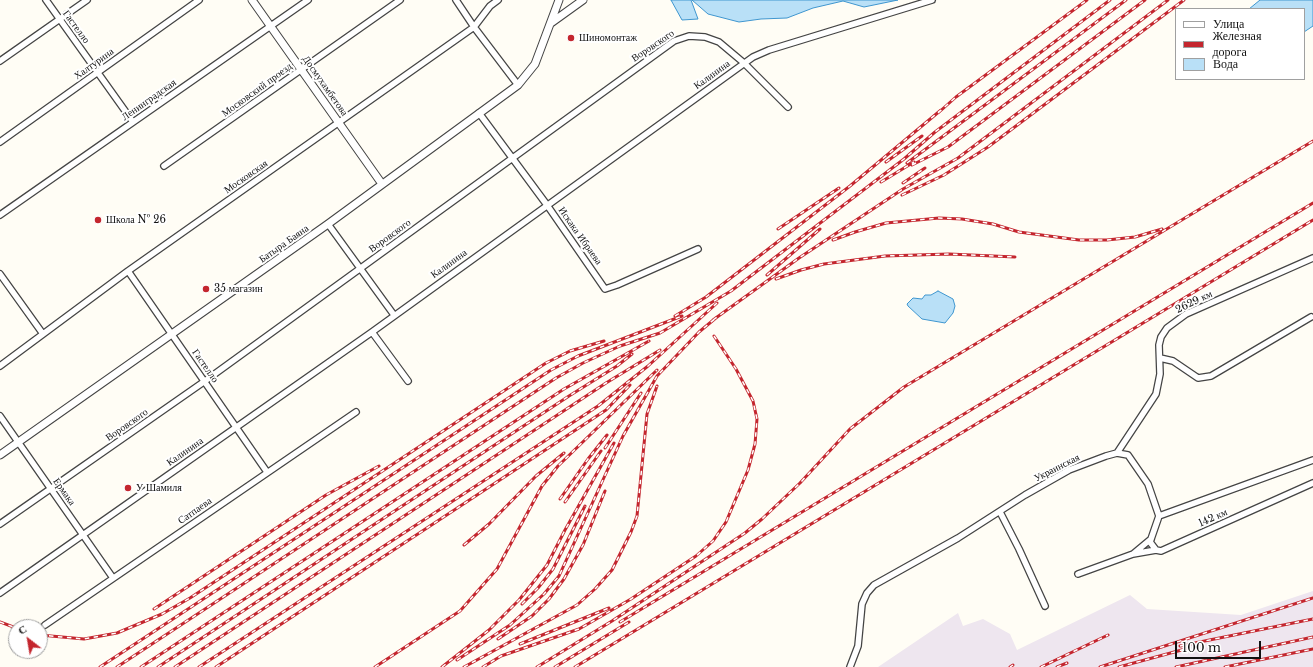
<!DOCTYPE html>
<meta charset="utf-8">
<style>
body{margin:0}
#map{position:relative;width:1313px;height:667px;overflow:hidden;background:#fffdf5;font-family:"Libre Baskerville",serif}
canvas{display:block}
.legend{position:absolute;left:1175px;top:8px;width:130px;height:72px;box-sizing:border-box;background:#fff;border:1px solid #a0a0a0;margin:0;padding:5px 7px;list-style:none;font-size:12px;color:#111}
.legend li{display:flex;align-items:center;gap:8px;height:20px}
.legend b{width:20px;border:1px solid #a0a0a0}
.north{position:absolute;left:8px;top:619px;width:40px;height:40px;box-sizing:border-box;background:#fff;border:1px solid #a0a0a0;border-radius:50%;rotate:329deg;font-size:11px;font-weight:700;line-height:16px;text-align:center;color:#111}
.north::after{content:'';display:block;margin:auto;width:14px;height:18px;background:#c4262e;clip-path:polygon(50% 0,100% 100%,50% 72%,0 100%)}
.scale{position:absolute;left:1175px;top:641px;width:86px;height:18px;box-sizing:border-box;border:2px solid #111;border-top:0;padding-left:5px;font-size:12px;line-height:14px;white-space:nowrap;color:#111;-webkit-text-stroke:3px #fff;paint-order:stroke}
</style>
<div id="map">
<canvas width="1313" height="667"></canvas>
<ul class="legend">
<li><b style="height:5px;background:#fff"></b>Улица</li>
<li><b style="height:5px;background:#c4262e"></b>Железная дорога</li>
<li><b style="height:11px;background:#b9e0f7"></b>Вода</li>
</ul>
<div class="north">С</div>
<div class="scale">100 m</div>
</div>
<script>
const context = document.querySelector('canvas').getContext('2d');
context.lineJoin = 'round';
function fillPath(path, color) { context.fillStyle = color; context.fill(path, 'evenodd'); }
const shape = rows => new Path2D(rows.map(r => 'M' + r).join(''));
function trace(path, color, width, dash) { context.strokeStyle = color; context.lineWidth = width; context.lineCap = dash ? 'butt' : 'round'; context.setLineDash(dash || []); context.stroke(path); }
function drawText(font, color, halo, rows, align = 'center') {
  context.font = font + ' "Libre Baskerville",serif'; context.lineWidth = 4; context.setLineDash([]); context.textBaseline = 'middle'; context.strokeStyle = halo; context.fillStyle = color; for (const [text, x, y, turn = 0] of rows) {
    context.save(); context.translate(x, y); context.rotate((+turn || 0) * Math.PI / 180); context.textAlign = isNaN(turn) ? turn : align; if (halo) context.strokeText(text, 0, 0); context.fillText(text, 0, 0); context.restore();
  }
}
const industrial = shape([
 [1313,591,1313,667,878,667,958,613,963,626,983,619,1010,634,1017,650,1130,595,1147,609,1241,615]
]);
const water = shape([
 [671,0,691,0,698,19,682,20,671,0],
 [692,0,898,0,864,7,843,1,813,8,787,18,761,19,739,22,708,14,692,0],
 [1260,0,1313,0,1313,26,1304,32,1304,9,1249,9,1260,0],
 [938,291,953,299,955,306,953,313,945,323,922,319,908,306,907,304,913,298,922,299,925,295,931,295,938,291]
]);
const minor = shape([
 [46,0,133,122],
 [456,0,474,27,518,85],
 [0,61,87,0],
 [479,113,547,205,605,289,617,285,698,249],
 [0,142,199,0],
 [164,166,400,0],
 [0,215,308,0],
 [328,224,394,315],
 [128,271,267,472],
 [0,274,43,334],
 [372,332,408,381],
 [1160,358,1173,361,1198,378,1211,376,1311,317],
 [0,366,128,271,474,27,490,6,498,0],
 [0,416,113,578],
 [1117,453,1156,394,1160,374,1159,345,1161,337,1167,328,1186,314,1313,258],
 [1000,512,1019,549,1045,606],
 [1159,516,1150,542,1156,550,1161,551,1313,483],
 [0,524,205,381,674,41,689,36,705,37,719,42,744,63,788,107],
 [1133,554,1156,550],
 [1078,574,1133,554,1151,539],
 [0,593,372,332,753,57,769,50,932,0],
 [45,625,356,412],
 [850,667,858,646,862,604,867,593,874,585,958,538,1025,495,1069,470,1106,456,1117,453,1128,455,1148,484,1159,516,1313,460]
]);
const tertiary = shape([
 [252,0,382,184],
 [551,23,583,0],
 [0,455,328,224,518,85,535,64,559,0]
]);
const rail = shape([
 [938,113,956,97,1087,0],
 [886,162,922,136],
 [907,163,1126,0],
 [912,165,948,147,1145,0],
 [881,182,914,162],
 [903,183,925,168],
 [902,195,944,175,988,147,1184,0],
 [778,229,839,188],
 [833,240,855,232,886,223,939,218,962,219,993,224,1019,232,1079,240,1107,240,1135,237,1162,229],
 [767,275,820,229],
 [776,279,801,270,824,264,885,256,949,254,1015,257],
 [675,316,706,297,850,186,941,110],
 [713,320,799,258,903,189,958,158,1168,0],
 [605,448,641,393],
 [560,499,588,459,607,435],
 [565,502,601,451],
 [464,545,489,524,536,476,564,453],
 [522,604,538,588,553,569,585,506],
 [154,609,326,495,379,466],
 [0,622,16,628],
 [620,622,1313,203],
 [40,635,84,639,117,633,162,614,190,598,546,363,570,351,604,341],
 [498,639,532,616,549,599,564,579,583,545,605,491],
 [520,644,609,608],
 [1180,646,1313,619],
 [457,660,510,625,544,594,559,576,623,436,657,376,699,332,717,317],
 [100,667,551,370,578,356,682,316],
 [117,667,556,378,583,363,620,346,660,333,731,291,904,159,935,132,1110,0],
 [141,667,564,389,649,341],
 [158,667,569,396,617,366,632,354],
 [175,667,606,383,660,350],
 [199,667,598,406,648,366,717,303],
 [216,667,606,410,630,385],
 [375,667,460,611,497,569,542,486,558,466,657,370],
 [442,667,489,630,519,600,547,565,565,530,614,443],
 [464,667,577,605,595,589,612,570,631,532,637,516,647,414,657,386],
 [483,667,501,656,579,629,631,599,696,556,713,541,726,522,748,470,755,444,757,419,753,401,736,369,714,336],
 [537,667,612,621,745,533,762,519,800,483,850,429,904,387,1313,141],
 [555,667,629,622],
 [575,667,1313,220],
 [1010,667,1013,665],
 [1041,667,1108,635],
 [1057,667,1067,663],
 [1100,667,1313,598],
 [1119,667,1189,648],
 [1176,667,1313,637],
 [1225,667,1313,649]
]);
const markers = [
 [571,38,4,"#c4262e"],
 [98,220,4,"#c4262e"],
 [206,289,4,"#c4262e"],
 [128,488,4,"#c4262e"]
];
const streetNames = [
 ["Гастелло",76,27,54],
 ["Воровского",653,46,-34],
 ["Халтурина",94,64,-36],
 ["Калинина",712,75,-36],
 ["Досмухамбетова",325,86,55],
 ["Московский проезд",257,90,-36],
 ["Ленинградская",149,100,-35],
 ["Московская",246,177,-35],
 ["Воровского",390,236,-36],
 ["Искака Ибраева",580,236,55],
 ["Батыра Баяна",284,244,-35],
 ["Калинина",449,264,-36],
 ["2629 км",1194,302,-26],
 ["Гастелло",205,366,55],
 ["Воровского",127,425,-35],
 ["Калинина",185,452,-35],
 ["Украинская",1057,468,-27],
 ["Ермака",64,492,55],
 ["Сатпаева",195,511,-35],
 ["142 км",1213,518,-24]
];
const poiNames = [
 ["Шиномонтаж",579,38],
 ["Школа № 26",106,220],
 ["35 магазин",214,289],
 ["У Шамиля",136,488]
];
fillPath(industrial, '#eee6ef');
fillPath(water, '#b9e0f7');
trace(water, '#3f96cf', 1);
trace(minor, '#444', 8);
trace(tertiary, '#444', 9);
trace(minor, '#fff', 5.5);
trace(tertiary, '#fff', 7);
trace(rail, '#c4262e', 3);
trace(rail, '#fff', 1.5, [4.5]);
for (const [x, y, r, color] of markers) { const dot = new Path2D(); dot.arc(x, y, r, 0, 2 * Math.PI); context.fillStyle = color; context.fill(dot); trace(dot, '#fff', 1.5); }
drawText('10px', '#111', '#fff', streetNames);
drawText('10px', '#111', '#fff', poiNames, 'left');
</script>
